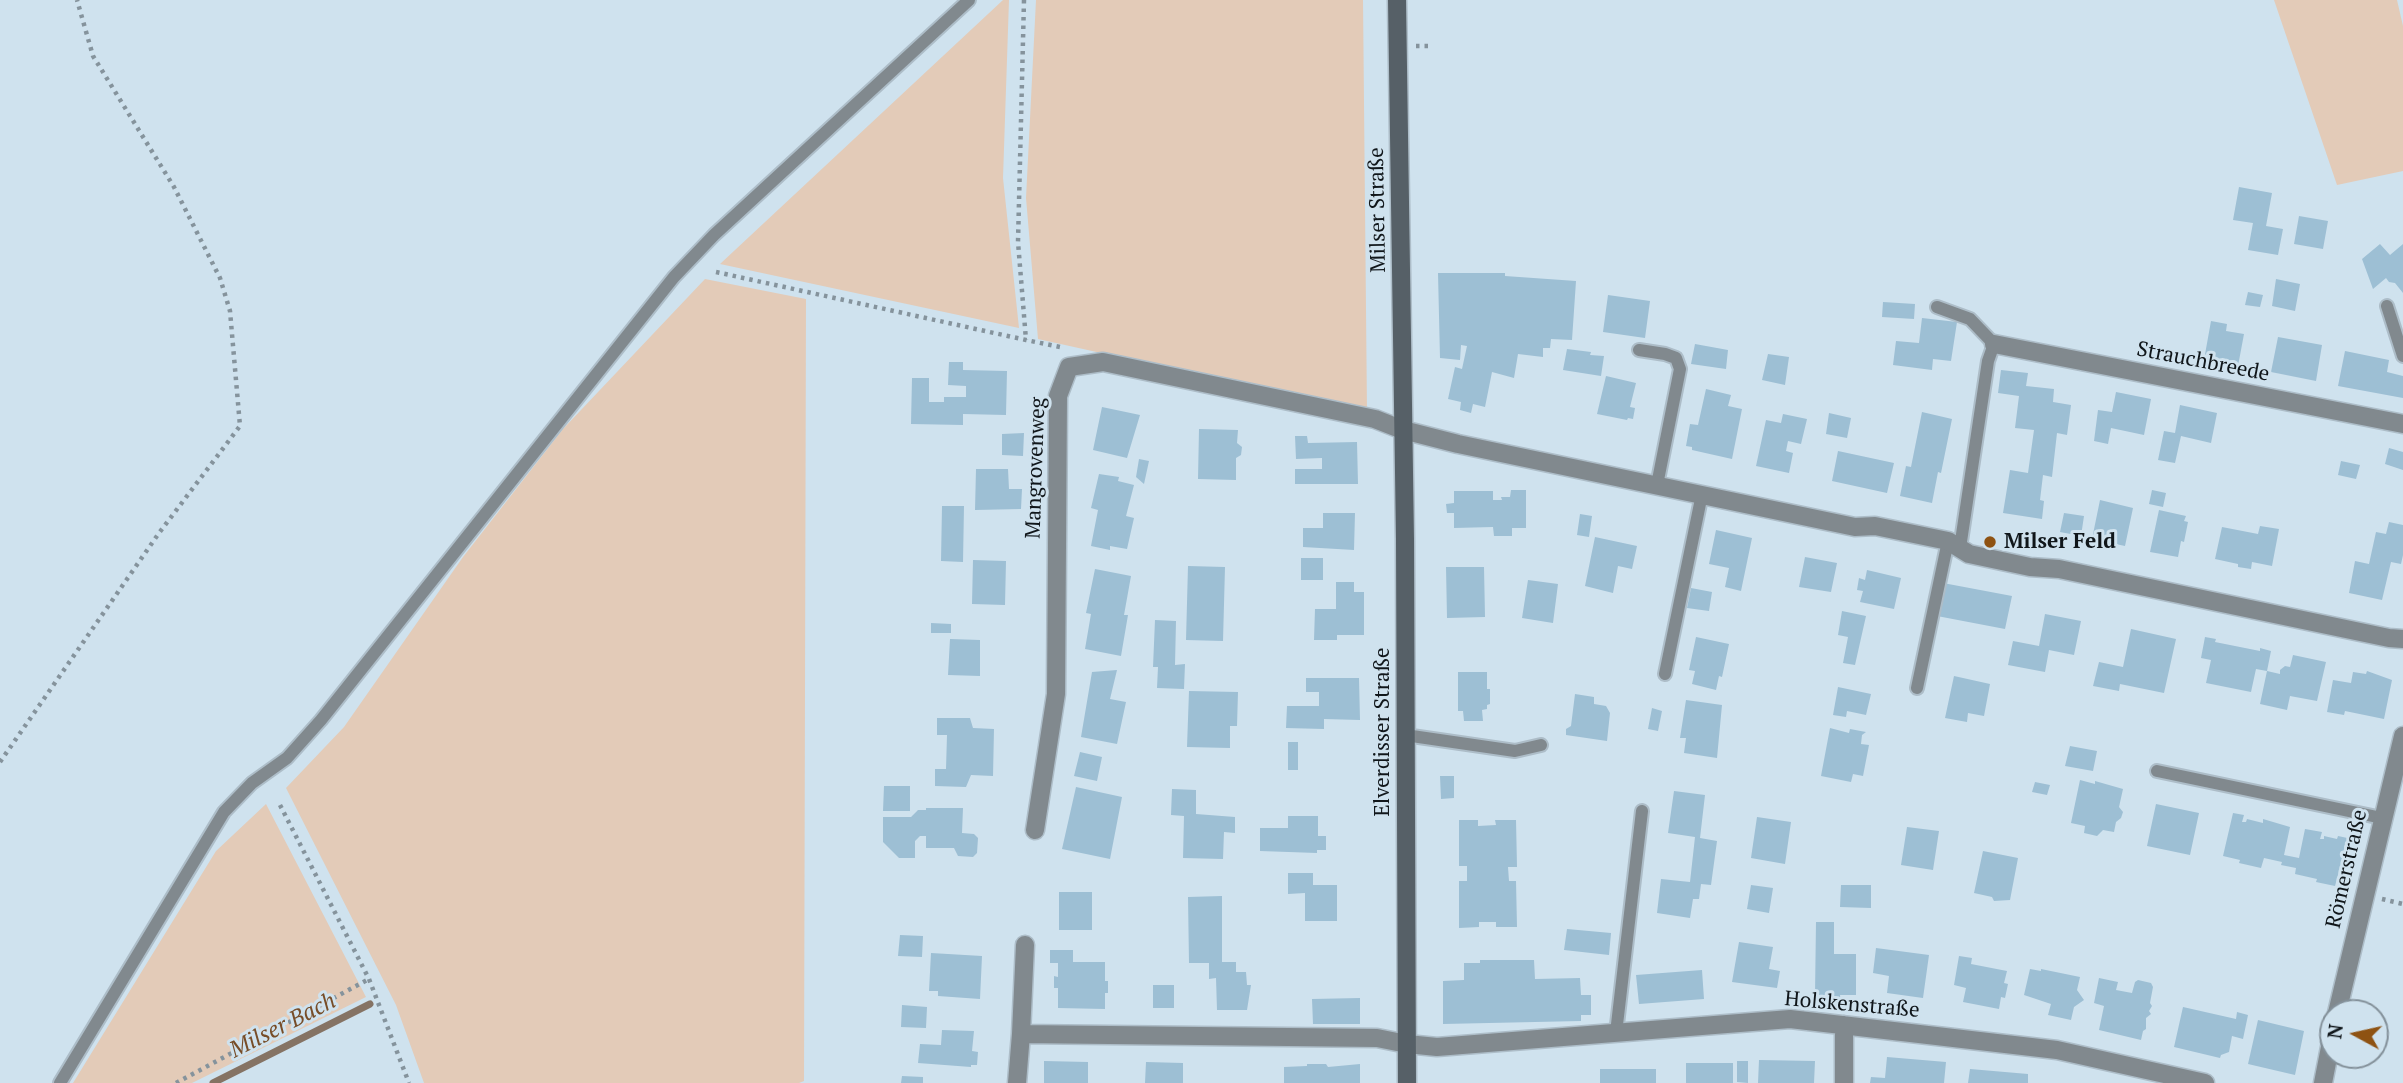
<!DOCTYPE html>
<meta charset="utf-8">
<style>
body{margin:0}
#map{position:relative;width:2403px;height:1083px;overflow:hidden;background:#cfe2ee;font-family:"PT Serif",serif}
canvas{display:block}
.north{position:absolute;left:2319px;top:999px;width:70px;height:70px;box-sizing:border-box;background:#cfe2ee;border:2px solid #839099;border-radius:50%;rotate:278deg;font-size:19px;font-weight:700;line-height:28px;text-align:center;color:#10161a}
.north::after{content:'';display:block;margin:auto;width:24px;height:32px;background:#8e5212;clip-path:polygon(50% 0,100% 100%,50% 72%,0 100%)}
</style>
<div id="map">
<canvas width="2403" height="1083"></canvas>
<div class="north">N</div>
</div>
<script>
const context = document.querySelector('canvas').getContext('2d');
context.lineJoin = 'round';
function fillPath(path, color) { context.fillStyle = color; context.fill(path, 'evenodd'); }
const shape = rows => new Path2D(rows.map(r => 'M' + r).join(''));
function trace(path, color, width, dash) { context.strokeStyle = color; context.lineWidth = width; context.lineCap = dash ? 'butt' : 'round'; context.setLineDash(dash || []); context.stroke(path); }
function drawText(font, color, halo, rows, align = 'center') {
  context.font = font + ' "PT Serif",serif'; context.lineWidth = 6; context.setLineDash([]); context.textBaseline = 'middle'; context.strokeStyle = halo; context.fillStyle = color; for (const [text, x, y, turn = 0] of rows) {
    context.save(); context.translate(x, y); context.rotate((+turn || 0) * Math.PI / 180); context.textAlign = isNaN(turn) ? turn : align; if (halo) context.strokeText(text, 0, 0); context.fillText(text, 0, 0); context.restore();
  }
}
const green = shape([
 [1003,0,1009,0,1003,178,1019,328,720,264],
 [1036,0,1363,0,1367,412,1038,339,1026,198],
 [2274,0,2397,0,2403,26,2403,171,2337,185],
 [705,279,806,299,804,1081,799,1083,424,1083,396,1005,286,788,344,727,463,557,563,429],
 [266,804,366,997,192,1083,73,1083,216,851]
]);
const stream = shape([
 [213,1083,370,1004]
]);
const building = shape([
 [2239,187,2272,193,2266,226,2283,229,2278,255,2248,250,2253,223,2233,220],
 [2299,216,2328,221,2323,249,2294,244],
 [2380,244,2390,255,2403,244,2403,293,2395,283,2389,282,2386,278,2373,289,2362,259],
 [1438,273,1505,273,1505,276,1576,281,1572,340,1551,339,1550,348,1543,348,1543,357,1518,354,1514,378,1492,372,1485,407,1473,404,1471,413,1460,410,1461,402,1448,399,1455,367,1462,369,1467,346,1461,345,1460,360,1440,358],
 [2276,279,2300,284,2295,311,2272,306],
 [2248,292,2263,295,2260,307,2245,305],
 [1608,295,1650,301,1645,338,1603,332],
 [1883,302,1915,304,1914,319,1882,317],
 [1922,318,1957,322,1951,361,1933,359,1932,370,1893,365,1896,341,1919,343],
 [2211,321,2227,324,2226,331,2244,334,2238,366,2204,360],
 [2278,337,2322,345,2316,381,2271,372],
 [1695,344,1728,350,1726,369,1691,364],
 [1567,349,1591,352,1590,355,1604,356,1601,376,1563,370],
 [2345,351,2389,360,2387,372,2403,376,2403,398,2338,386],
 [1768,354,1789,357,1785,385,1762,380],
 [949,362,963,362,963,370,1007,371,1006,415,963,414,963,425,911,424,912,378,929,378,929,402,944,402,944,397,966,397,966,386,948,385],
 [2001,370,2028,373,2026,386,2054,389,2053,402,2071,405,2067,435,2057,433,2052,477,2043,475,2040,500,2044,501,2042,519,2003,513,2010,470,2028,473,2034,430,2015,428,2019,396,1998,393],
 [1606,376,1636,383,1630,407,1635,408,1633,419,1628,418,1627,420,1597,414],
 [1706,389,1731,395,1728,406,1742,409,1732,459,1692,450,1692,447,1686,446,1690,424,1698,425],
 [2116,392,2151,399,2144,435,2111,428,2108,444,2094,441,2098,410,2112,412],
 [2180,405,2217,413,2211,443,2181,436,2175,463,2158,460,2164,431,2175,433],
 [1102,407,1140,415,1127,458,1093,450],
 [1922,412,1952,419,1941,473,1938,472,1932,503,1900,496,1906,466,1911,467],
 [1829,413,1851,418,1847,438,1826,434],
 [1783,414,1807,419,1801,444,1788,441,1786,451,1793,453,1789,473,1756,466,1766,420,1781,423],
 [1199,429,1238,430,1237,443,1242,447,1241,455,1236,458,1236,480,1198,479],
 [1024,433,1023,456,1002,455,1002,434],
 [1295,436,1307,436,1308,443,1357,442,1358,484,1295,484,1295,469,1322,469,1322,458,1296,459],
 [2389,448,2403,452,2403,470,2385,464],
 [1838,451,1894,463,1887,493,1832,481],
 [1139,459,1149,461,1144,484,1136,477],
 [2341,461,2360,465,2356,479,2338,475],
 [976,469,1008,469,1009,489,1022,489,1021,509,975,510],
 [1099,474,1119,477,1118,481,1134,485,1126,516,1134,518,1127,549,1110,546,1110,550,1091,546,1098,510,1091,508],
 [1511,490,1526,490,1526,528,1512,528,1512,536,1494,536,1493,527,1454,528,1454,513,1447,513,1446,504,1454,503,1454,491,1493,491,1493,500,1502,500,1501,497,1510,497],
 [2152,490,2166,493,2163,507,2149,504],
 [2100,500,2133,508,2125,546,2092,539],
 [942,506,964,506,963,562,941,561],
 [2159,510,2186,516,2184,521,2188,522,2184,542,2181,541,2178,557,2150,552],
 [1323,513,1355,513,1354,550,1303,547,1303,528,1323,528],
 [2064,513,2084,516,2081,536,2060,532],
 [1580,514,1592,516,1589,537,1577,535],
 [2389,522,2403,525,2403,555,2401,564,2391,562,2382,600,2349,593,2355,561,2369,564,2376,532,2386,534],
 [2260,526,2279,529,2272,566,2252,562,2251,569,2238,567,2238,564,2215,559,2222,527,2258,534],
 [1716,530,1752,538,1741,591,1725,587,1729,568,1709,564],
 [1595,537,1637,546,1632,569,1618,566,1613,593,1585,586],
 [1805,557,1837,563,1831,592,1799,587],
 [1301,558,1323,558,1323,580,1301,580],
 [973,560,1006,561,1005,605,972,604],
 [1188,566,1225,567,1223,641,1186,640],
 [1446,567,1484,567,1485,617,1447,618],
 [1095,569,1131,576,1124,615,1128,615,1121,656,1085,649,1091,614,1086,613],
 [1867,570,1901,578,1894,609,1860,602,1863,591,1857,590,1859,578,1865,580],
 [1528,580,1558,584,1553,623,1522,618],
 [1336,582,1354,582,1354,592,1364,592,1364,635,1337,635,1337,640,1314,640,1315,609,1336,609],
 [1943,583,2012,596,2005,629,1937,616],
 [1691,588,1712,592,1709,611,1687,608],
 [1842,611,1866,616,1855,665,1843,663,1848,637,1838,635],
 [2045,614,2081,621,2074,655,2049,650,2045,672,2008,665,2013,641,2039,646],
 [1155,620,1176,621,1175,665,1185,664,1184,689,1157,688,1158,667,1153,667],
 [931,623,951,624,951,633,931,633],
 [2131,629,2176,639,2164,693,2120,684,2119,691,2093,686,2099,662,2123,667],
 [1696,637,1729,644,1722,677,1719,676,1716,690,1692,684,1695,671,1689,670],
 [2205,637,2216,639,2215,642,2260,651,2260,648,2271,651,2267,671,2256,669,2251,692,2206,683,2211,660,2201,658],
 [950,639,980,640,980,676,948,675],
 [2293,655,2326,662,2317,701,2290,696,2287,710,2260,704,2267,671,2280,674,2280,670,2285,666,2290,667],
 [1117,670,1110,699,1126,702,1117,744,1081,737,1092,672],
 [2367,671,2392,680,2384,719,2345,711,2344,715,2327,712,2333,680,2351,683,2353,672,2366,674],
 [1458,672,1487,672,1487,689,1490,689,1490,704,1487,705,1487,709,1482,710,1483,721,1464,721,1463,711,1458,711],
 [1954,676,1990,684,1984,716,1968,713,1967,722,1945,718],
 [1306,678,1359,678,1360,720,1324,719,1324,729,1286,728,1287,706,1319,706,1319,692,1306,692],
 [1838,687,1871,694,1866,715,1847,711,1846,717,1833,715],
 [1189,691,1238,692,1237,726,1230,726,1230,748,1187,747],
 [1575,694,1594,697,1594,704,1606,706,1610,713,1607,741,1566,735,1566,729,1571,726],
 [1686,700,1722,705,1717,758,1684,753,1686,738,1680,738],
 [1652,708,1662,711,1658,731,1648,729],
 [937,718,970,718,973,728,994,729,993,776,971,775,966,787,935,786,935,769,946,769,947,735,937,735],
 [1830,728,1849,733,1850,729,1866,732,1862,735,1861,744,1869,745,1863,776,1853,774,1851,782,1821,776],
 [1288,742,1298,742,1298,770,1288,770],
 [2070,746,2097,751,2093,771,2065,766],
 [1080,752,1102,757,1097,781,1074,776],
 [1440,776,1454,776,1454,798,1441,799],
 [2080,780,2095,784,2095,781,2123,789,2119,807,2123,812,2121,818,2116,822,2114,832,2103,830,2097,836,2084,833,2085,826,2071,823],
 [2035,782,2050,785,2047,795,2032,792],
 [884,786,910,786,910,811,883,811],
 [1076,787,1122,797,1110,859,1062,849],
 [1172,789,1196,790,1196,814,1235,817,1235,833,1224,832,1223,859,1183,858,1184,816,1171,815],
 [1674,791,1705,795,1700,838,1717,841,1711,885,1701,884,1699,899,1693,899,1690,918,1657,913,1661,879,1690,882,1695,837,1668,833],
 [2156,804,2199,813,2190,855,2147,846],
 [926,808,963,808,962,833,974,834,978,838,977,853,973,857,958,856,954,848,926,848,926,836,920,836,915,841,915,858,899,858,883,842,883,817,911,817,918,810,926,810],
 [2233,813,2244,815,2242,822,2246,822,2247,819,2263,823,2263,819,2290,827,2284,855,2299,858,2305,829,2322,832,2320,839,2324,839,2324,836,2337,839,2338,836,2352,839,2348,857,2343,856,2335,886,2316,882,2317,879,2295,874,2296,868,2281,865,2282,862,2264,858,2261,868,2239,863,2240,860,2223,856],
 [1288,816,1318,816,1318,836,1326,836,1326,850,1317,850,1317,853,1260,851,1260,828,1288,828],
 [1757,817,1791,822,1785,864,1751,858],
 [1459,820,1478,820,1478,826,1496,825,1495,820,1516,820,1517,867,1508,867,1509,881,1516,881,1517,927,1496,927,1496,922,1479,922,1479,927,1459,928,1459,881,1467,881,1467,866,1459,866],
 [1907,827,1939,831,1933,870,1901,865],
 [1983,851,2018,858,2010,900,1994,901,1992,897,1974,893],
 [1288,873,1313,873,1313,885,1337,885,1337,921,1305,921,1305,893,1288,894],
 [1751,885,1773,888,1769,913,1747,909],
 [1841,885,1871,885,1871,908,1840,907],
 [1059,892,1092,892,1092,930,1059,930],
 [1222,896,1222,962,1236,962,1236,972,1246,972,1247,985,1251,985,1247,1010,1217,1010,1216,978,1209,979,1209,963,1189,963,1188,897],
 [1816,922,1834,922,1834,954,1856,954,1856,995,1840,995,1841,1003,1829,1003,1829,995,1815,995],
 [1567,929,1611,933,1609,955,1564,950],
 [900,935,923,936,922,957,898,956],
 [1739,942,1773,947,1769,969,1780,971,1777,988,1732,982],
 [1876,948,1929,955,1923,998,1887,993,1889,976,1873,973],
 [1050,950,1073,950,1073,962,1105,962,1105,981,1108,981,1108,993,1105,993,1105,1009,1058,1008,1058,988,1054,988,1054,976,1058,977,1058,963,1050,963],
 [931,953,982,956,980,999,938,996,938,991,929,991],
 [1959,956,1972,958,1971,964,2007,971,2004,983,2008,984,2005,998,2001,997,1999,1009,1963,1002,1966,988,1954,985],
 [1480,960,1534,960,1535,979,1580,978,1581,995,1591,995,1591,1015,1581,1015,1581,1021,1443,1024,1443,981,1464,980,1464,963,1480,963],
 [2030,969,2041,971,2041,969,2080,977,2077,990,2084,1000,2074,1007,2071,1020,2048,1015,2051,1004,2024,995],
 [1702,970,1704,999,1639,1004,1636,975],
 [2099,978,2118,982,2116,990,2132,993,2135,982,2138,980,2151,983,2153,987,2150,1003,2152,1006,2149,1011,2151,1014,2146,1018,2146,1029,2143,1031,2141,1040,2099,1030,2104,1006,2094,1003],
 [1153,985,1174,985,1174,1008,1153,1008],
 [1360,998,1360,1024,1313,1024,1312,999],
 [902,1005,927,1007,926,1028,901,1027],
 [2183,1007,2236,1019,2237,1012,2248,1015,2243,1039,2232,1036,2229,1052,2221,1055,2220,1058,2174,1047],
 [2258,1020,2304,1031,2295,1075,2248,1064],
 [942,1030,974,1031,972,1051,978,1052,977,1065,971,1065,971,1067,918,1063,920,1044,941,1045],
 [1887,1057,1946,1062,1944,1083,1870,1083,1871,1077,1885,1078],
 [1759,1060,1815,1061,1814,1083,1758,1083],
 [1044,1061,1088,1062,1088,1083,1044,1083],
 [1737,1061,1748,1061,1748,1083,1737,1082],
 [1146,1062,1183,1063,1183,1083,1145,1083],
 [1686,1063,1733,1063,1733,1083,1686,1083],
 [1307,1064,1326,1064,1328,1067,1360,1064,1360,1083,1284,1083,1284,1067,1307,1066],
 [1600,1069,1656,1069,1656,1083,1600,1083],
 [1970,1069,2028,1074,2028,1083,1968,1083],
 [902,1076,923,1077,923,1083,901,1083]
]);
const path = shape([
 [1024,0,1018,242,1026,340],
 [1416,46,1428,46],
 [716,272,1026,340,1060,347,1061,351],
 [0,762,159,533,240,426,230,311,220,278,174,187,93,56,77,0],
 [280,805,369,979,409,1083],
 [2382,899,2403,904],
 [176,1083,369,979]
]);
const lane = shape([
 [2387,306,2403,356],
 [1937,307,1970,319,1994,344,1988,361,1960,548],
 [1639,350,1665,354,1676,358,1680,369,1657,485],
 [1665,674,1702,494],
 [1917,688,1948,541],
 [1405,735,1515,751,1541,745],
 [2157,771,2382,818],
 [1616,1033,1642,811],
 [60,1083,224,812,252,783,287,758,321,720,674,277,714,235,969,0]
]);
const street = shape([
 [1994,344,2403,424],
 [1035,830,1056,694,1058,396,1069,367,1103,362,1375,419,1403,430,1458,444,1855,527,1875,526,1948,541,1969,554,2030,567,2059,569,2389,638,2403,639],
 [2337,1013,2403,736],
 [1844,1025,1844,1083],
 [1021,1034,1025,945],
 [1017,1083,1021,1034,1377,1038,1407,1044,1437,1047,1790,1019,2057,1050,2205,1083],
 [2323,1083,2333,1032]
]);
const secondary = shape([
 [1397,0,1405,539,1407,1083]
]);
const markers = [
 [1990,542,7,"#8e5212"]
];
const streetNames = [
 ["Milser Straße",1378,210,-91],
 ["Strauchbreede",2203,362,11],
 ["Mangrovenweg",1036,468,-88],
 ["Elverdisser Straße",1383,732,-90],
 ["Römerstraße",2347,869,-77],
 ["Holskenstraße",1852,1005,5]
];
const poiNames = [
 ["Milser Feld",2004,542]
];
const waterNames = [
 ["Milser Bach",283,1026,-27]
];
fillPath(green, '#e3cbb8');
trace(stream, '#857364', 7);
fillPath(building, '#9dbfd4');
trace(lane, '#adbdc8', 16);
trace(street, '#adbdc8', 21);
trace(secondary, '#adbdc8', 21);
trace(path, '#85939c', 4.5, [3.5, 5]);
trace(lane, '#81898e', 12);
trace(street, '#81898e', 18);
trace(secondary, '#566067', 18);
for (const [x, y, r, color] of markers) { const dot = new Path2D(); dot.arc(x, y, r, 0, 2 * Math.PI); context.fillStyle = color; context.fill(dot); trace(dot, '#cfe2ee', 2.5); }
drawText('21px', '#10161a', '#cfe2ee', streetNames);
drawText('bold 21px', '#10161a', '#cfe2ee', poiNames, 'left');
drawText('italic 23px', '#774d28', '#cfe2ee', waterNames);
</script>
